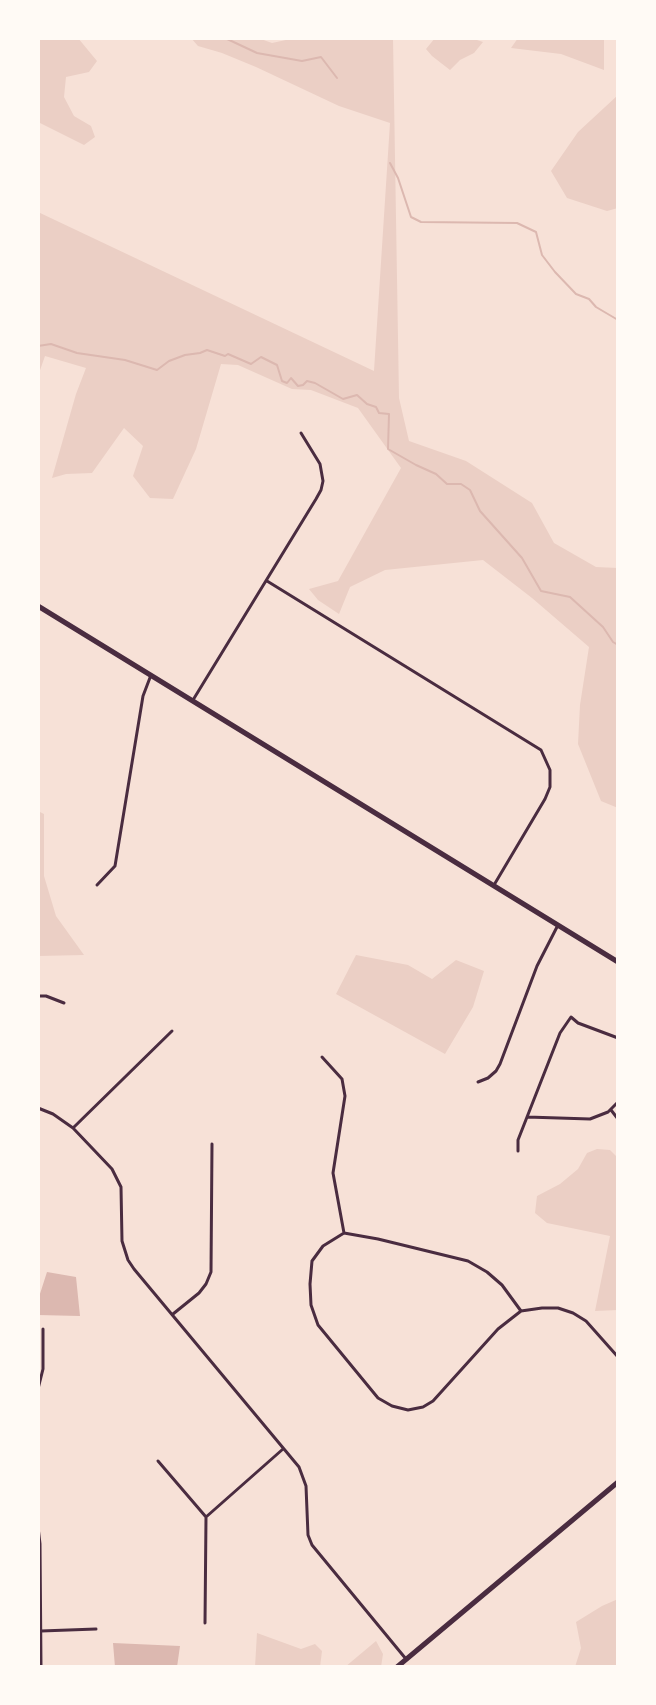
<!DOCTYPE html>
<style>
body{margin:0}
#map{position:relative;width:656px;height:1705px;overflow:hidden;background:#f7e1d7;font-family:Cabin,sans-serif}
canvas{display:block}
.frame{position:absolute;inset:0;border:40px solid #fffaf5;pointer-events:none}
</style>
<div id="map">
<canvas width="656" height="1705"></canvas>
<div class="frame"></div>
</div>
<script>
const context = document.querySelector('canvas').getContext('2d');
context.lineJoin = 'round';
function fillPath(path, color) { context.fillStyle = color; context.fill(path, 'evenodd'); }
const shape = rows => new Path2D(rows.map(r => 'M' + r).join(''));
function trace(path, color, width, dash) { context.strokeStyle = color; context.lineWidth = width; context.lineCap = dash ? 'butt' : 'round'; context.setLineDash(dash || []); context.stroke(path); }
const green = shape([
 [38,38,78,38,97,61,89,72,66,77,64,97,74,116,91,126,95,137,84,145,38,122],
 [191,38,258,38,272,43,295,38,393,38,399,398,409,441,466,461,532,503,554,543,596,567,618,568,618,808,601,801,578,744,580,705,589,647,532,598,483,560,385,570,350,587,339,614,318,600,309,589,338,581,401,468,358,408,311,390,292,389,238,365,221,364,196,449,173,499,150,498,133,476,143,446,124,428,92,473,66,474,52,478,76,394,86,368,45,356,38,376,38,212,374,371,390,123,339,106,256,67,222,53,198,46],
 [435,38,471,38,483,42,474,53,460,60,450,70,432,56,426,49],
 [518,38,604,38,604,70,561,54,511,48],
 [618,95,618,208,607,211,567,198,551,171,578,132],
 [38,811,44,814,44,876,56,916,84,955,38,956],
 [356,955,408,965,432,979,456,960,484,971,473,1007,445,1054,336,994],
 [597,1149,610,1150,618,1158,618,1310,595,1311,610,1236,547,1223,535,1213,537,1196,560,1184,578,1169,587,1153],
 [618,1599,618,1667,575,1667,581,1648,576,1622,602,1606],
 [257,1633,301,1649,315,1644,322,1651,320,1667,255,1667],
 [376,1641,383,1654,381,1667,345,1667]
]);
const water = shape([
 [47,1272,76,1277,80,1316,38,1315,38,1300],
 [113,1643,180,1646,177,1667,115,1667]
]);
const stream = shape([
 [225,38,257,53,302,61,321,57,337,78],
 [390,163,398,178,411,217,421,222,517,223,536,232,542,255,555,272,576,294,589,299,596,307,618,320],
 [38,346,51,344,77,353,125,360,157,370,169,361,185,355,200,353,207,350,225,356,228,354,251,364,261,357,277,365,282,381,287,383,291,378,298,386,303,385,307,381,315,383,343,399,357,395,367,404,376,407,379,413,389,414,388,449,416,465,436,474,447,484,461,484,470,490,480,511,522,558,541,591,570,597,603,627,613,642,618,645]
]);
const minor = shape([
 [267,581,541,750,550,770,550,787,545,799,494,885],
 [193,700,316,499,321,490,323,481,320,464,301,433],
 [97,885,115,866,143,696,151,675],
 [38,996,46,996,64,1003],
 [322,1057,342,1079,345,1096,333,1173,344,1233],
 [478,1082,488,1078,496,1071,500,1064,537,966,558,925],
 [38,1108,53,1114,73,1128,112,1169,121,1187,122,1241,128,1260,134,1269,299,1467,306,1486,308,1535,312,1545,406,1659],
 [611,1110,618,1119],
 [527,1117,590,1119,608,1112,618,1102],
 [73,1128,172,1031],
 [518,1151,518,1140,560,1033,571,1017,578,1023,618,1038],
 [521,1311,502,1285,487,1272,468,1261,378,1239,344,1233,323,1246,312,1261,310,1284,311,1305,318,1325,378,1398,392,1406,408,1410,423,1407,433,1401,498,1329,521,1311,542,1308,558,1308,573,1313,586,1321,618,1357],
 [173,1314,199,1293,206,1284,211,1272,212,1144],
 [38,1389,43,1369,43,1329],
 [158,1461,206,1517],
 [38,1527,40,1544,41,1667],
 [205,1623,206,1517,283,1449],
 [41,1631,96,1629]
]);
const secondary = shape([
 [38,606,618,962],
 [397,1667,618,1482]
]);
fillPath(green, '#ebcfc5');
fillPath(water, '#dcb8b0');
trace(stream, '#dcb8b0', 2);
trace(minor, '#4a2c40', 3);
trace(secondary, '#4a2c40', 5);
</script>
